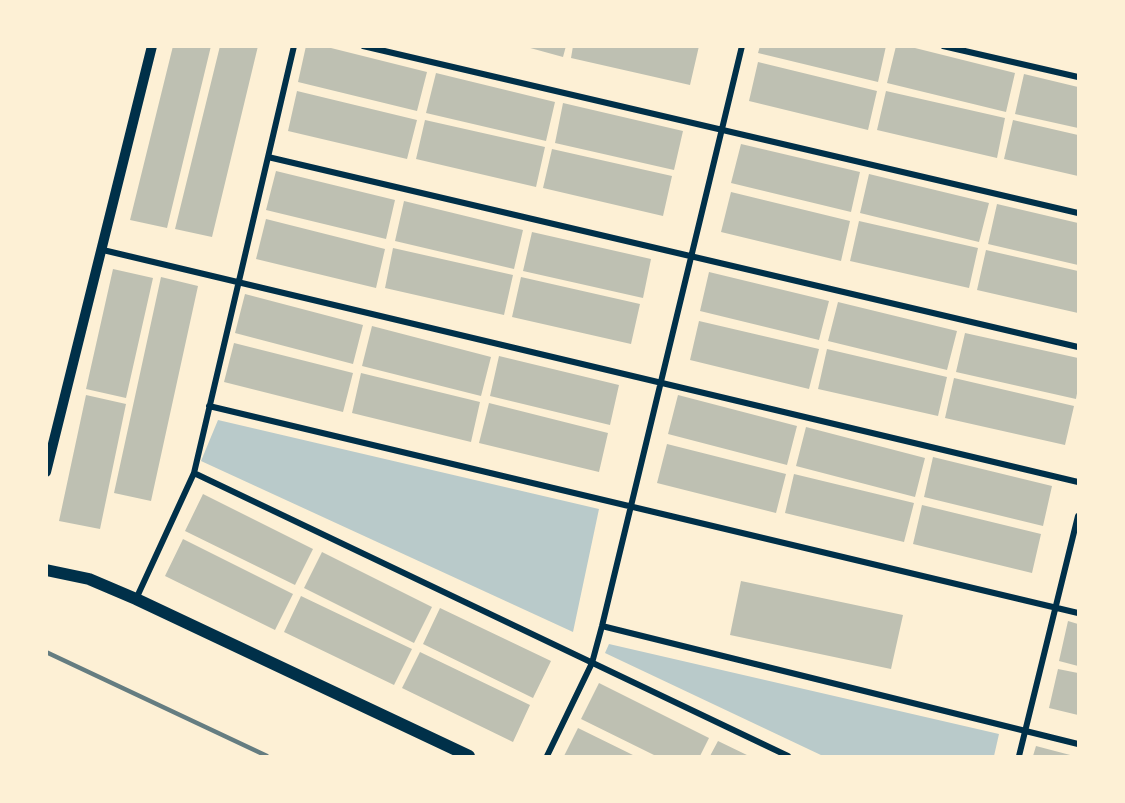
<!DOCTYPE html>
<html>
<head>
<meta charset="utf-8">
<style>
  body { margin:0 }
  #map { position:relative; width:1125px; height:803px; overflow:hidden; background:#fdf0d5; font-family:"Space Grotesk",sans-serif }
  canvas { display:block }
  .frame { position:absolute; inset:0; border:48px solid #fdf0d5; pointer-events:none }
</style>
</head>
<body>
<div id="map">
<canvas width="1125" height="803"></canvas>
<div class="frame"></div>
</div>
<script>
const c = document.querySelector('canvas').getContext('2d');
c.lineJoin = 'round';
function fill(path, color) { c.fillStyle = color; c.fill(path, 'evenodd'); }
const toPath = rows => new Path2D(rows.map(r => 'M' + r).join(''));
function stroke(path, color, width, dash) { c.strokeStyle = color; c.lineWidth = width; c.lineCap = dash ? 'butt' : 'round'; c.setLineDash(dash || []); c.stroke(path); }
const green = toPath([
  [218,420,599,509,573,632,201,461],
  [609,644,999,734,994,756,823,756,605,653]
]);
const building = toPath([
  [173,46,211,46,167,228,130,220],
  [220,46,258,46,212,237,175,229],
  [306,46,323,46,427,72,417,111,298,82],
  [523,46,566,46,563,57],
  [573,46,699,46,690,85,571,58],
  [760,46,886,46,878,82,758,53],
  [896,46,907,46,1015,73,1006,112,887,83],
  [758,62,877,91,868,130,749,101],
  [436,73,555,102,546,141,426,113],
  [1024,74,1078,87,1078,128,1015,114],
  [297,91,417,120,407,159,288,131],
  [886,91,1005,118,997,158,877,130],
  [563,103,683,131,674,170,555,143],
  [425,120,545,147,536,187,416,159],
  [1013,120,1078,135,1078,176,1004,159],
  [741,144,860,172,851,212,731,183],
  [552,149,672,176,663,216,543,188],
  [276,171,395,200,386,239,266,210],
  [869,174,989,203,979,242,860,213],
  [731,192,850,221,841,261,721,232],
  [404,201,523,230,514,269,395,241],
  [997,204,1078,223,1078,265,988,244],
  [266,219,385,249,376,288,256,259],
  [859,221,978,248,969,288,850,261],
  [532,232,651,259,643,298,523,271],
  [393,248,513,275,504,315,385,288],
  [986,250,1078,271,1078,313,977,290],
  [113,269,153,278,126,398,86,389],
  [709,272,829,301,819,340,700,311],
  [161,277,198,286,151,501,114,493],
  [521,277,640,304,631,344,512,317],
  [245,294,363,325,353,364,235,333],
  [838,302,957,331,947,370,828,341],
  [699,321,819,349,809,389,690,360],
  [372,326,491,357,481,396,362,366],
  [965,333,1078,358,1078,388,1076,399,956,372],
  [234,343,353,373,343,412,224,382],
  [827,349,947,377,938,416,818,389],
  [499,356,619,385,610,425,490,396],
  [361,373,480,402,471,442,352,413],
  [954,378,1074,406,1065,445,945,418],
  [86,395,126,404,100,529,59,521],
  [678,395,797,426,787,465,668,434],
  [489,403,608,433,599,472,479,443],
  [806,427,925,458,915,497,796,466],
  [667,444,786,474,776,513,657,483],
  [933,457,1052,486,1043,526,924,497],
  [794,474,914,503,904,542,785,513],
  [203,494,313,549,295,585,185,531],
  [922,505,1041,534,1032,573,913,544],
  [183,539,293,594,275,630,165,576],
  [322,552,432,607,414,643,304,588],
  [741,581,903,615,891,669,730,635],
  [301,596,412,649,394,685,284,632],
  [440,608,551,661,533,698,423,644],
  [1068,621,1078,624,1078,666,1059,661],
  [420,652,530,705,513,742,402,688],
  [1058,669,1078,673,1078,715,1049,708],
  [599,683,709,738,700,756,656,756,581,719],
  [578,728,635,756,564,756],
  [718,741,749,756,710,756],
  [1036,746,1074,756,1033,756]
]);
const minor = toPath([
  [363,46,1078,213],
  [943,46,1078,77],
  [268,157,1078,347],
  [103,250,1078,482],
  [209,406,1078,613],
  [194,473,788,756],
  [136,599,194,473,294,46],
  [602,626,1078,744],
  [547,756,592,663,602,626,742,46],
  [1019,756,1078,516]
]);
const tertiary = toPath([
  [46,472,152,46]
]);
const secondary = toPath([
  [46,570,89,579,136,599,469,756]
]);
const rail = toPath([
  [46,652,267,756]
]);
fill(green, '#b9caca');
fill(building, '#bec0b2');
stroke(minor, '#003049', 6);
stroke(tertiary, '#003049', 10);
stroke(secondary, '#003049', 12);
stroke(rail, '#657d81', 4.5);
</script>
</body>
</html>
